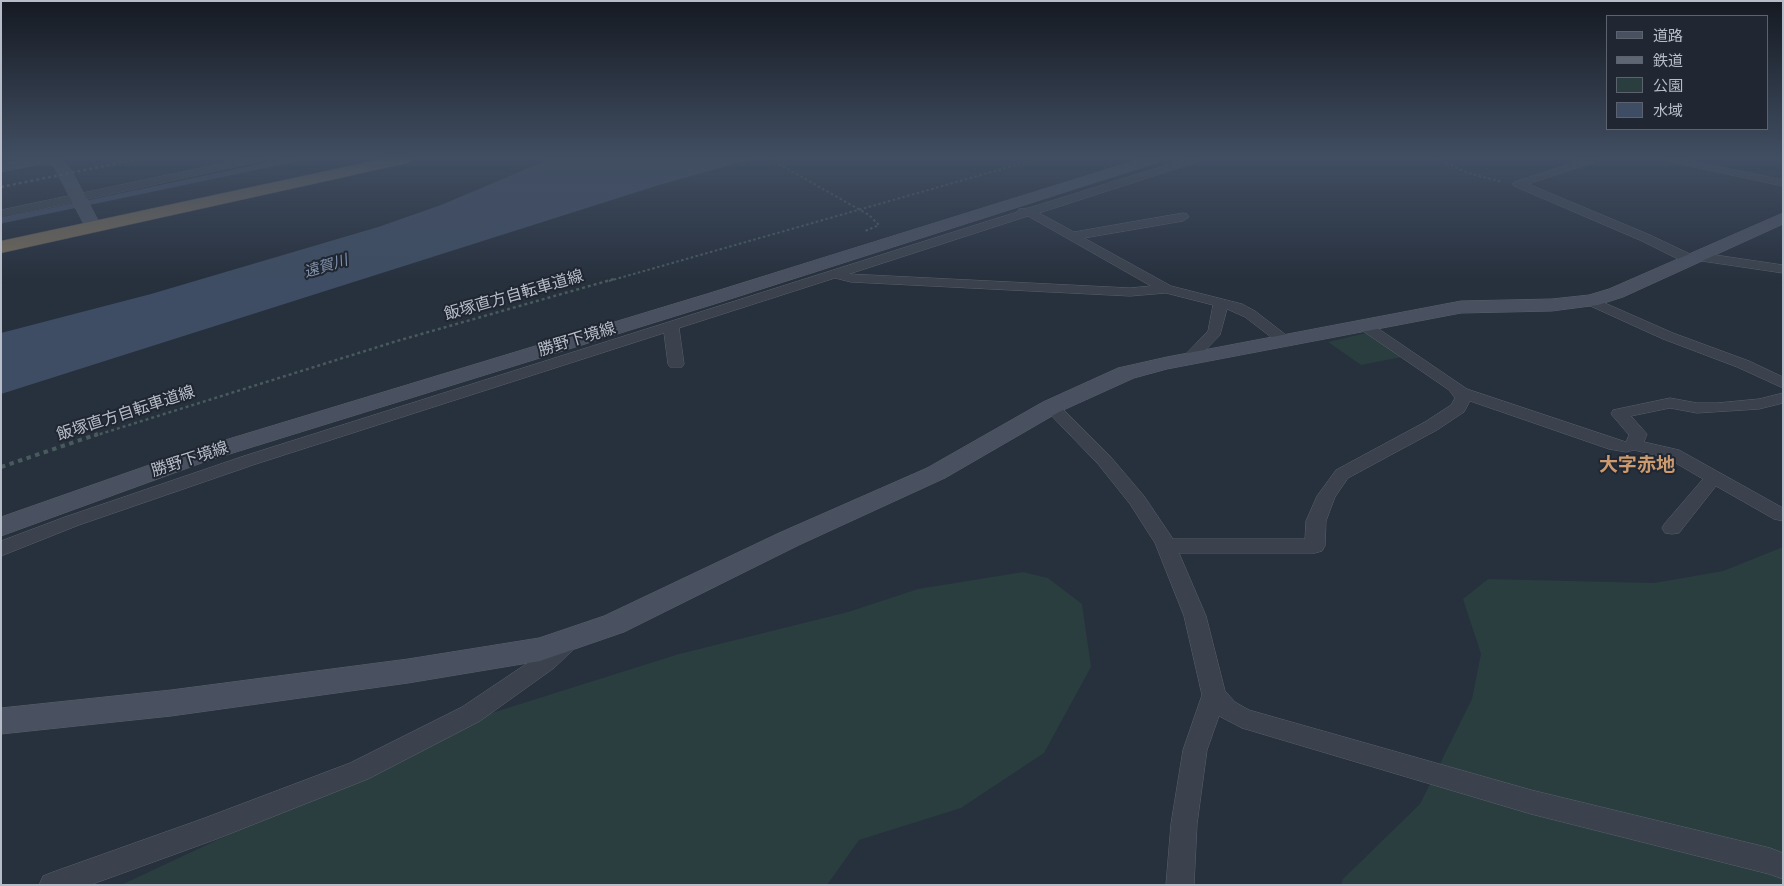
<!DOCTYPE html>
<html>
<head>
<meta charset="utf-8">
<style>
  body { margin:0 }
  #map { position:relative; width:1784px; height:886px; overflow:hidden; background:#27303d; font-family:"DM Sans","Noto Sans JP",sans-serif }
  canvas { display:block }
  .frame { position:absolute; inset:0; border:2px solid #b7bdc8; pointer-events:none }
  .legend { position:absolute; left:1606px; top:15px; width:162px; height:115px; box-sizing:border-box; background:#202732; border:1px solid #5c636e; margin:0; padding:6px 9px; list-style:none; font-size:15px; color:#b7bdc8 }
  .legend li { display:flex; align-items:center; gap:10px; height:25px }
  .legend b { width:25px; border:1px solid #5c636e }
</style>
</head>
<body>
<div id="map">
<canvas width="1784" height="886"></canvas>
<div class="frame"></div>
<ul class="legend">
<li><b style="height:6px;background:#495160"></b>道路</li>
<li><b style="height:6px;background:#5e6674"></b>鉄道</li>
<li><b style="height:14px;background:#2a3d3f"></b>公園</li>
<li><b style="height:14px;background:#3f4d64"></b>水域</li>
</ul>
</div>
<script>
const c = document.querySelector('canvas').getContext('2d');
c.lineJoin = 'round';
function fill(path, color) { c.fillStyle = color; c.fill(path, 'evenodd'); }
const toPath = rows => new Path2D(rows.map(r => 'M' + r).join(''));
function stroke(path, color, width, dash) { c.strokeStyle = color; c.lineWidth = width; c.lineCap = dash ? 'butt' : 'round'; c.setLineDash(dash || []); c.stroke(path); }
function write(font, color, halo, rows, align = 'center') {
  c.font = font + ' "DM Sans","Noto Sans JP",sans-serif'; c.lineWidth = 4; c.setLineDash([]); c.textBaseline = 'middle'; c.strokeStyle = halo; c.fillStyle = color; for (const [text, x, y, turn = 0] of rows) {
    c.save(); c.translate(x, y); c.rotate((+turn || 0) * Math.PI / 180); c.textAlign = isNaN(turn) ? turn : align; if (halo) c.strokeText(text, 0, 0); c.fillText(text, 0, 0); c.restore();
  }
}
const green = toPath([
  [1366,333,1402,357,1361,365,1328,342],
  [1783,547,1783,885,1341,885,1343,879,1420,804,1472,699,1481,654,1463,599,1488,579,1654,583,1723,571],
  [1023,572,1048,578,1082,604,1091,667,1044,753,961,808,859,840,827,885,121,885,482,716,679,654,848,612,918,589]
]);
const water = toPath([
  [550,159,752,159,659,185,1,394,1,333,151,294,378,227,441,205]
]);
const stream = toPath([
  [1,221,296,159]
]);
const pathFar2 = toPath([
  [770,159,869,215,879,225,865,231],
  [1437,159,1468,173,1502,182],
  [609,281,1037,159]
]);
const pathFar1 = toPath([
  [94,436,397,341,614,279]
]);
const path = toPath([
  [1,467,98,434]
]);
const street = toPath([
  [244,159,262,159,257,162,1,218,1,210,244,159],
  [1186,159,1201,159,1200,161,1039,213,1074,232,1183,213,1187,214,1189,217,1183,221,1084,238,1171,286,1242,304,1255,311,1290,338,1293,341,1290,344,1280,344,1245,317,1227,309,1220,335,1194,362,1189,364,1184,362,1181,359,1208,331,1213,305,1166,293,1130,296,851,282,835,278,679,328,684,364,682,367,670,367,668,364,664,333,256,464,79,525,1,556,1,541,65,517,244,456,1017,212,1019,209,1029,208,1186,159],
  [1028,216,1151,286,1130,288,849,274,1028,216],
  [1585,159,1596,160,1595,162,1528,184,1650,235,1690,254,1695,252,1783,265,1783,273,1695,260,1689,263,1684,262,1642,241,1514,186,1512,184,1514,182,1585,159],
  [1665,159,1683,159,1783,180,1783,186,1670,162,1665,159],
  [1591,297,1673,333,1749,361,1783,377,1783,388,1737,367,1663,339,1586,304,1584,301,1591,297],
  [1365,322,1370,323,1467,389,1626,442,1629,435,1611,414,1613,410,1670,398,1697,403,1717,403,1759,399,1783,393,1783,403,1759,409,1697,413,1670,408,1631,416,1647,434,1644,442,1679,450,1783,508,1783,521,1774,519,1716,486,1679,533,1672,534,1665,533,1662,528,1665,523,1703,479,1667,458,1634,450,1626,452,1609,449,1470,401,1464,412,1437,430,1348,478,1335,497,1326,521,1325,546,1322,551,1315,553,1179,553,1206,616,1225,691,1235,702,1249,710,1531,790,1770,848,1783,853,1783,879,1769,874,1531,814,1242,728,1219,716,1207,750,1197,824,1194,885,1166,885,1171,824,1183,750,1202,695,1184,616,1155,543,1130,504,1098,464,1043,407,1045,403,1057,403,1110,456,1144,496,1173,539,1305,539,1306,521,1317,496,1336,470,1425,422,1451,405,1455,398,1449,390,1360,329,1358,326,1360,323,1365,322],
  [567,634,575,636,578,642,575,648,554,668,480,721,368,779,214,840,90,885,39,885,43,876,53,872,202,819,350,763,462,707,538,656,559,636,567,634]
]);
const secondary = toPath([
  [26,159,63,159,73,173,101,226,99,230,87,230,53,165,40,164,1,172,1,164,26,159],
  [1140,159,1161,159,1159,162,724,301,207,461,1,536,1,517,189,451,710,293,1140,159],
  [1783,213,1783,224,1623,297,1598,305,1552,311,1461,313,1167,369,1134,378,1059,412,945,478,799,545,624,632,540,661,408,683,171,716,1,734,1,708,171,690,408,659,539,638,604,616,779,533,927,468,1043,402,1118,368,1167,357,1461,301,1552,299,1589,295,1609,289,1783,213]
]);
const highway = toPath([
  [382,159,411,159,409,163,403,164,1,253,1,241,382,159]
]);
const rail = toPath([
  [1,187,139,159]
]);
const farWaternames = [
  ["遠賀川",326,267,-17]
];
const streetNames = [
  ["飯塚直方自転車道線",514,296,-16],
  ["勝野下境線",577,340,-17],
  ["飯塚直方自転車道線",126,414,-18],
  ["勝野下境線",190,460,-18]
];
const quarterNames = [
  ["大字赤地",1637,466]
];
fill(green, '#2a3d3f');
fill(water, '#3f4d64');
stroke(stream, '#3f4d64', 5);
stroke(street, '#59606b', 1);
stroke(secondary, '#59606b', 1);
stroke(highway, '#464d58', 1);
stroke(pathFar2, '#495a5d', 2, [2.5, 2.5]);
stroke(pathFar1, '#495a5d', 2.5, [3, 3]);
stroke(path, '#495a5d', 4, [4.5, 4.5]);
fill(street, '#3b424d');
fill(secondary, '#495160');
fill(highway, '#736959');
stroke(rail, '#5e6674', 2.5, [3, 3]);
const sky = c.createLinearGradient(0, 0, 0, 283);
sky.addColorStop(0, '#151a22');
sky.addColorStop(0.56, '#414e62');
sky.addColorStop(1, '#414e6200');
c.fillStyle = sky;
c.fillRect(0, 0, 1784, 283);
write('italic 15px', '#8293ad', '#202732', farWaternames);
write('16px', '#b7bdc8', '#202732', streetNames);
write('bold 19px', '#cb9a6f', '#202732', quarterNames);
</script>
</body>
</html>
